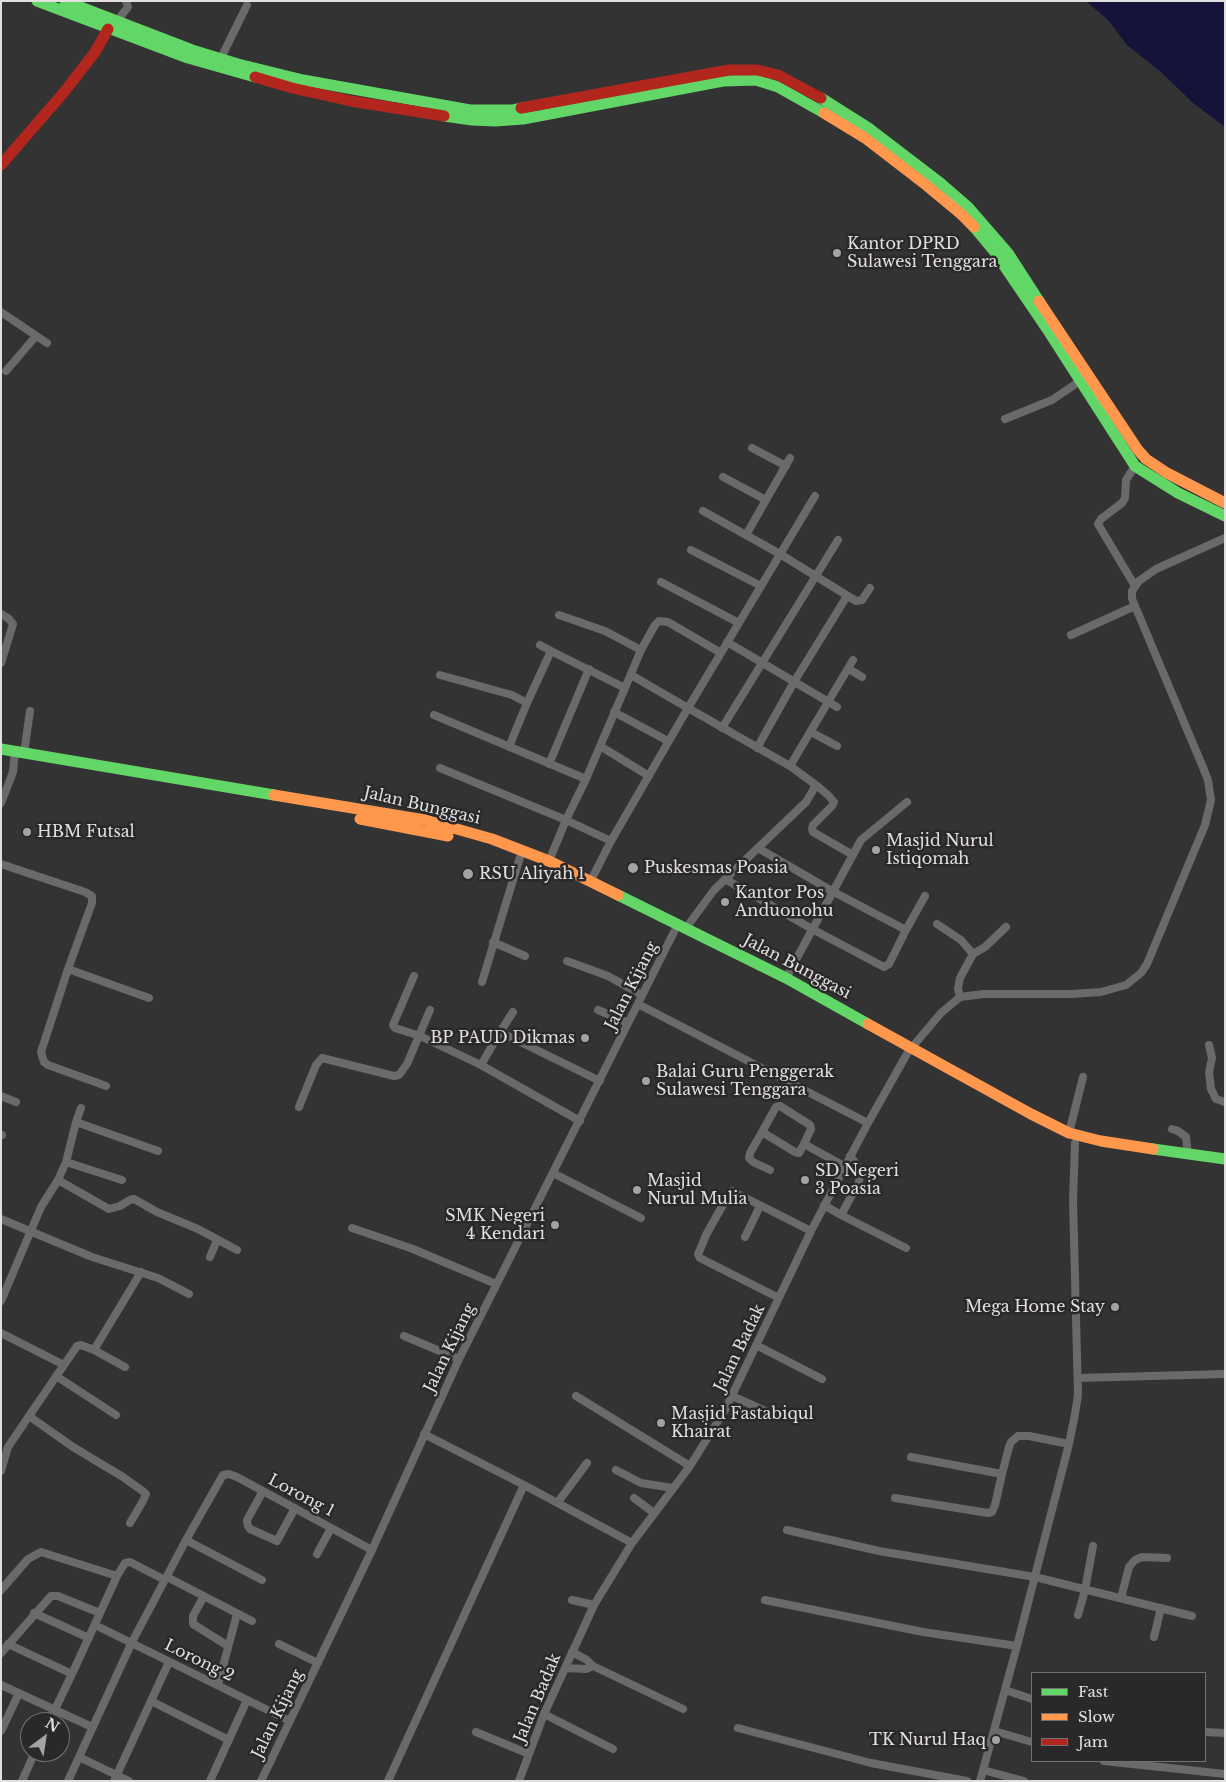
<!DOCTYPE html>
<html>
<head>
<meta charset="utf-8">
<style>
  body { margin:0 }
  #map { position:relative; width:1226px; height:1782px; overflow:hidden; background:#343334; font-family:"Libre Baskerville",serif }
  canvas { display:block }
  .frame { position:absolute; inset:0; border:2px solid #e1dfe0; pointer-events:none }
  .legend { position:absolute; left:1031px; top:1672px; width:175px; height:90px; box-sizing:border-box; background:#2b282a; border:1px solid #747173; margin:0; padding:6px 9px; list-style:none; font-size:15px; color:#e1dfe0 }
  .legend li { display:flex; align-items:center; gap:10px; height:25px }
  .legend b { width:25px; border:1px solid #747173 }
  .north { position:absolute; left:20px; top:1712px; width:50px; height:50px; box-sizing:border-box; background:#2b282a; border:1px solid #747173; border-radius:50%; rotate:31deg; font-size:14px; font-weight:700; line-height:20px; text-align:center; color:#e1dfe0 }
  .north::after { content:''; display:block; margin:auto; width:18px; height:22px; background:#a4a3a4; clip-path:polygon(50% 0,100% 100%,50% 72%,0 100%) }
</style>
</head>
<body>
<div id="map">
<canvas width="1226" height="1782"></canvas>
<div class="frame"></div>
<ul class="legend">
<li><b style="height:6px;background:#63d668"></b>Fast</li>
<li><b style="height:6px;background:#ff974d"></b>Slow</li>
<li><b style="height:6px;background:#b3261e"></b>Jam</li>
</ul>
<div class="north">N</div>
</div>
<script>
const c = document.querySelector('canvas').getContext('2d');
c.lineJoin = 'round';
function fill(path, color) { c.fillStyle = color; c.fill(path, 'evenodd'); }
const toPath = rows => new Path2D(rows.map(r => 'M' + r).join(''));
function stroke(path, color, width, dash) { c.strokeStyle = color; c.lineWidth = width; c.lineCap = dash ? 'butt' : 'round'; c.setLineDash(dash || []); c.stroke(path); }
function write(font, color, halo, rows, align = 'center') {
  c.font = font + ' "Libre Baskerville",serif'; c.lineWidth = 5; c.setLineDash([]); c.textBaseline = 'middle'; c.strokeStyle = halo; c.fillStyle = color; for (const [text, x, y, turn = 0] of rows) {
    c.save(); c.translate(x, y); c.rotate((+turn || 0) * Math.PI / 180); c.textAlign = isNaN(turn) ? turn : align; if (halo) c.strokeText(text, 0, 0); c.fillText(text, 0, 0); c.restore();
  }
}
const water = toPath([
  [1086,1,1225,1,1225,127,1193,103,1162,73,1127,45,1108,20]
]);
const street = toPath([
  [117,21,128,7,126,1],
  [220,60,247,5],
  [1,312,47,343],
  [6,371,36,336],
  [1005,419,1052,400,1080,381],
  [752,448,786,466],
  [723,477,766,500],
  [703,511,780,554,856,601,862,600,870,588],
  [746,535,790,458],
  [691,550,761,586],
  [661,582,739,623],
  [1135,586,1098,524,1101,519,1122,503,1125,498,1126,480,1135,466],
  [1,614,9,619,13,624,1,663],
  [559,615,605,631,641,650],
  [1071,635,1135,606],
  [727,642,837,707],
  [540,645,551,651],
  [849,669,862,677],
  [440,675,512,695,527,703,509,747],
  [631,675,688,708,815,496],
  [625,688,641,650,655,625,659,621,668,622,721,653],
  [527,703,551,651,625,688,586,779],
  [614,712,668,741],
  [434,715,586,779,566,820,549,861],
  [722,728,838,540],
  [811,732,837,746],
  [600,746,649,776],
  [757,748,794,682,847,596],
  [24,753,30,711],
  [549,764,589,669],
  [790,766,853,660],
  [440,768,566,820,611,841],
  [816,785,828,795,834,802,832,806,813,825,812,829,813,832,853,855],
  [1,803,13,772,15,751],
  [1,864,85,892,92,896,92,903,68,969,41,1052,44,1062,48,1065,106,1086],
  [725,879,812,929,884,967,889,964,906,930,832,891,758,848],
  [590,882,611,841,688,708,790,766,816,785,806,802,714,890,686,928],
  [937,924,961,940,973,954],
  [906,930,925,896],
  [493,942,525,956],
  [567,961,608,976,642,995],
  [68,969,149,998],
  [414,976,393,1025,395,1028,420,1036,481,1065,580,1121],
  [786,978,861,840,907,802],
  [482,982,520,857],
  [960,997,958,989,960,978,973,954,985,947,1006,927],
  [638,1004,868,1123],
  [598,1010,628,1023],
  [513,1012,500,1032,600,1081],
  [1209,1045,1212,1058,1209,1072,1211,1089,1216,1099,1225,1102],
  [481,1065,500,1032],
  [1,1096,16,1102],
  [299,1107,316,1065,322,1058,394,1076,399,1075,407,1064,430,1010],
  [76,1122,158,1151],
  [1172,1129,1178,1131,1186,1137,1188,1154],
  [762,1132,776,1107,780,1106,810,1125,811,1129,804,1144],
  [1069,1133,1083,1077],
  [1,1135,2,1135],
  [850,1156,857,1165,860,1175,859,1182,841,1215,906,1248],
  [66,1162,122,1180],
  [770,1170,753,1162,749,1158,750,1153,762,1132,795,1152,799,1153,804,1144,844,1166],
  [553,1173,641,1218],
  [58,1180,109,1209,120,1206,130,1200,134,1199,157,1212,198,1229,237,1250],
  [824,1205,841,1215],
  [1,1219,92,1257,158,1278,189,1294],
  [352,1228,413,1249,496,1284],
  [745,1237,760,1206],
  [210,1257,217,1240],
  [779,1298,700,1258,698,1254,700,1250,706,1235,729,1194,732,1191,811,1231],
  [1,1301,41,1207,58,1180,66,1162,76,1122,81,1108],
  [1,1333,64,1365,29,1416,73,1447,123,1477,144,1492,146,1494,143,1501,130,1523],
  [404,1336,459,1359],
  [756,1345,822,1379],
  [94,1350,141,1272],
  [64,1365,77,1346,81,1345,94,1350,125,1367],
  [56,1376,116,1415],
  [1078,1378,1225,1374],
  [576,1396,690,1466],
  [732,1396,770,1413],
  [424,1434,524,1485],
  [911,1457,1002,1474,1009,1447,1011,1442,1018,1436,1029,1436,1069,1444],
  [616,1470,641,1483,673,1488],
  [1,1471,8,1447,29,1416],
  [263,1491,247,1520,248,1526,250,1529,277,1541,295,1508],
  [634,1498,654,1513],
  [895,1498,988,1513,992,1512,995,1505,1002,1474],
  [558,1502,587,1463],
  [787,1530,879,1551,1035,1577,1192,1616],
  [186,1540,262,1580],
  [317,1554,331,1528],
  [167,1577,252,1621],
  [1,1590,28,1559,41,1552,117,1576],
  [204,1596,193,1616,193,1624,228,1646],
  [1121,1598,1129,1567,1135,1560,1142,1557,1167,1558],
  [572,1600,594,1605],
  [765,1600,923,1632,1017,1646],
  [34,1613,89,1638],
  [1078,1615,1085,1590,1093,1546],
  [95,1625,290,1721],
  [1154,1637,1161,1608],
  [8,1644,72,1674,49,1722],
  [279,1644,318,1663],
  [572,1652,587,1660,593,1666],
  [1,1653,51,1596,58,1596,100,1613],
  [566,1668,586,1669,593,1666,683,1709],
  [72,1674,117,1576,125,1563,130,1562,165,1580],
  [1,1685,92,1727],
  [218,1685,237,1614],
  [1005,1690,1032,1699],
  [151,1701,229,1740],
  [544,1714,613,1749],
  [738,1728,871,1763,967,1781],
  [1,1731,19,1693],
  [994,1731,1032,1742],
  [476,1732,529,1754],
  [1205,1732,1225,1733],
  [79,1757,129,1781],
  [1104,1761,1225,1774],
  [983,1770,1024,1781],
  [22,1781,35,1752],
  [68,1781,132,1642,186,1540,223,1475,229,1474,237,1477,372,1550],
  [114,1781,169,1662],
  [210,1781,247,1700],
  [261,1781,372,1550,459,1359,674,932],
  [388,1781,524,1485,632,1543],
  [519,1781,544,1714,594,1605,632,1543,690,1466,725,1410,811,1231,868,1123,908,1052,941,1013,960,997,984,994,1071,994,1101,992,1126,985,1141,973,1147,964,1205,825,1211,800,1208,780,1202,765,1135,606,1132,599,1132,591,1139,581,1156,569,1225,538],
  [980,1781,1017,1646,1069,1444,1075,1414,1078,1395,1073,1200,1075,1143]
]);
const fast = toPath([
  [37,1,188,58,255,77],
  [65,1,192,50,238,64,303,80,470,110,512,110,521,108],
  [821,98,870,129,938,181,969,208,1008,253,1039,301],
  [444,116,472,120,495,121,523,119,723,81,756,80,778,87,824,113],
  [974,227,994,251,1049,332,1135,466,1178,493,1225,516],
  [1,749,274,795],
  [618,895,786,978,868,1024],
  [1153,1149,1225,1159]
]);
const slow = toPath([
  [824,113,865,138,926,185,961,214,974,227],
  [1039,301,1138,450,1146,459,1167,473,1225,503],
  [274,795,425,820,492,839,549,861,618,895],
  [360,819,448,836],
  [868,1024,1031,1114,1069,1133,1101,1141,1153,1149]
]);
const jam = toPath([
  [255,77,292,88,351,101,444,116],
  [521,108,729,70,757,70,778,75,821,98],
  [1,165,65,91,95,52,108,29]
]);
const markers = [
  [837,253,5,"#a4a3a4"],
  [27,832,5,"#a4a3a4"],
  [876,850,5,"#a4a3a4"],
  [633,868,6,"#a4a3a4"],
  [468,874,6,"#a4a3a4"],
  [725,902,5,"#a4a3a4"],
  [585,1038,5,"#a4a3a4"],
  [646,1081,5,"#a4a3a4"],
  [805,1180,5,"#a4a3a4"],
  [637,1190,5,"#a4a3a4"],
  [555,1225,5,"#a4a3a4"],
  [1115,1307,5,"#a4a3a4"],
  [661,1423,5,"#a4a3a4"],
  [996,1740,5,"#a4a3a4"]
];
const poiNames = [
  ["Kantor DPRD",847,244],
  ["Sulawesi Tenggara",847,262],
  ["HBM Futsal",37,832],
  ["Masjid Nurul",886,841],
  ["Istiqomah",886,859],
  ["Puskesmas Poasia",644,868],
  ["RSU Aliyah 1",479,874],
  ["Kantor Pos",735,893],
  ["Anduonohu",735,911],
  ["BP PAUD Dikmas",575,1038,"right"],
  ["Balai Guru Penggerak",656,1072],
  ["Sulawesi Tenggara",656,1090],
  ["SD Negeri",815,1171],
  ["3 Poasia",815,1189],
  ["Masjid",647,1181],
  ["Nurul Mulia",647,1199],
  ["SMK Negeri",545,1216,"right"],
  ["4 Kendari",545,1234,"right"],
  ["Mega Home Stay",1105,1307,"right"],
  ["Masjid Fastabiqul",671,1414],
  ["Khairat",671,1432],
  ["TK Nurul Haq",986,1740,"right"]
];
const streetNames = [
  ["Jalan Bunggasi",422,806,13],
  ["Jalan Bunggasi",797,967,28],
  ["Jalan Kijang",632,986,-63],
  ["Jalan Kijang",450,1348,-64],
  ["Jalan Badak",740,1348,-64],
  ["Lorong 1",301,1496,28],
  ["Lorong 2",199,1661,26],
  ["Jalan Badak",538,1698,-67],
  ["Jalan Kijang",278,1714,-64]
];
fill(water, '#151339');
stroke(street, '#6b6a6b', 8);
stroke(fast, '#63d668', 11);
stroke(slow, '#ff974d', 11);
stroke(jam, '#b3261e', 11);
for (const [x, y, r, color] of markers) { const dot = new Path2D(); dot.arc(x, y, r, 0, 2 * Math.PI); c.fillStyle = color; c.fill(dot); stroke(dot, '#2b282a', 2); }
write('16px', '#e1dfe0', '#2b282a', poiNames, 'left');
write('16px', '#e1dfe0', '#2b282a', streetNames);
</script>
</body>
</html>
